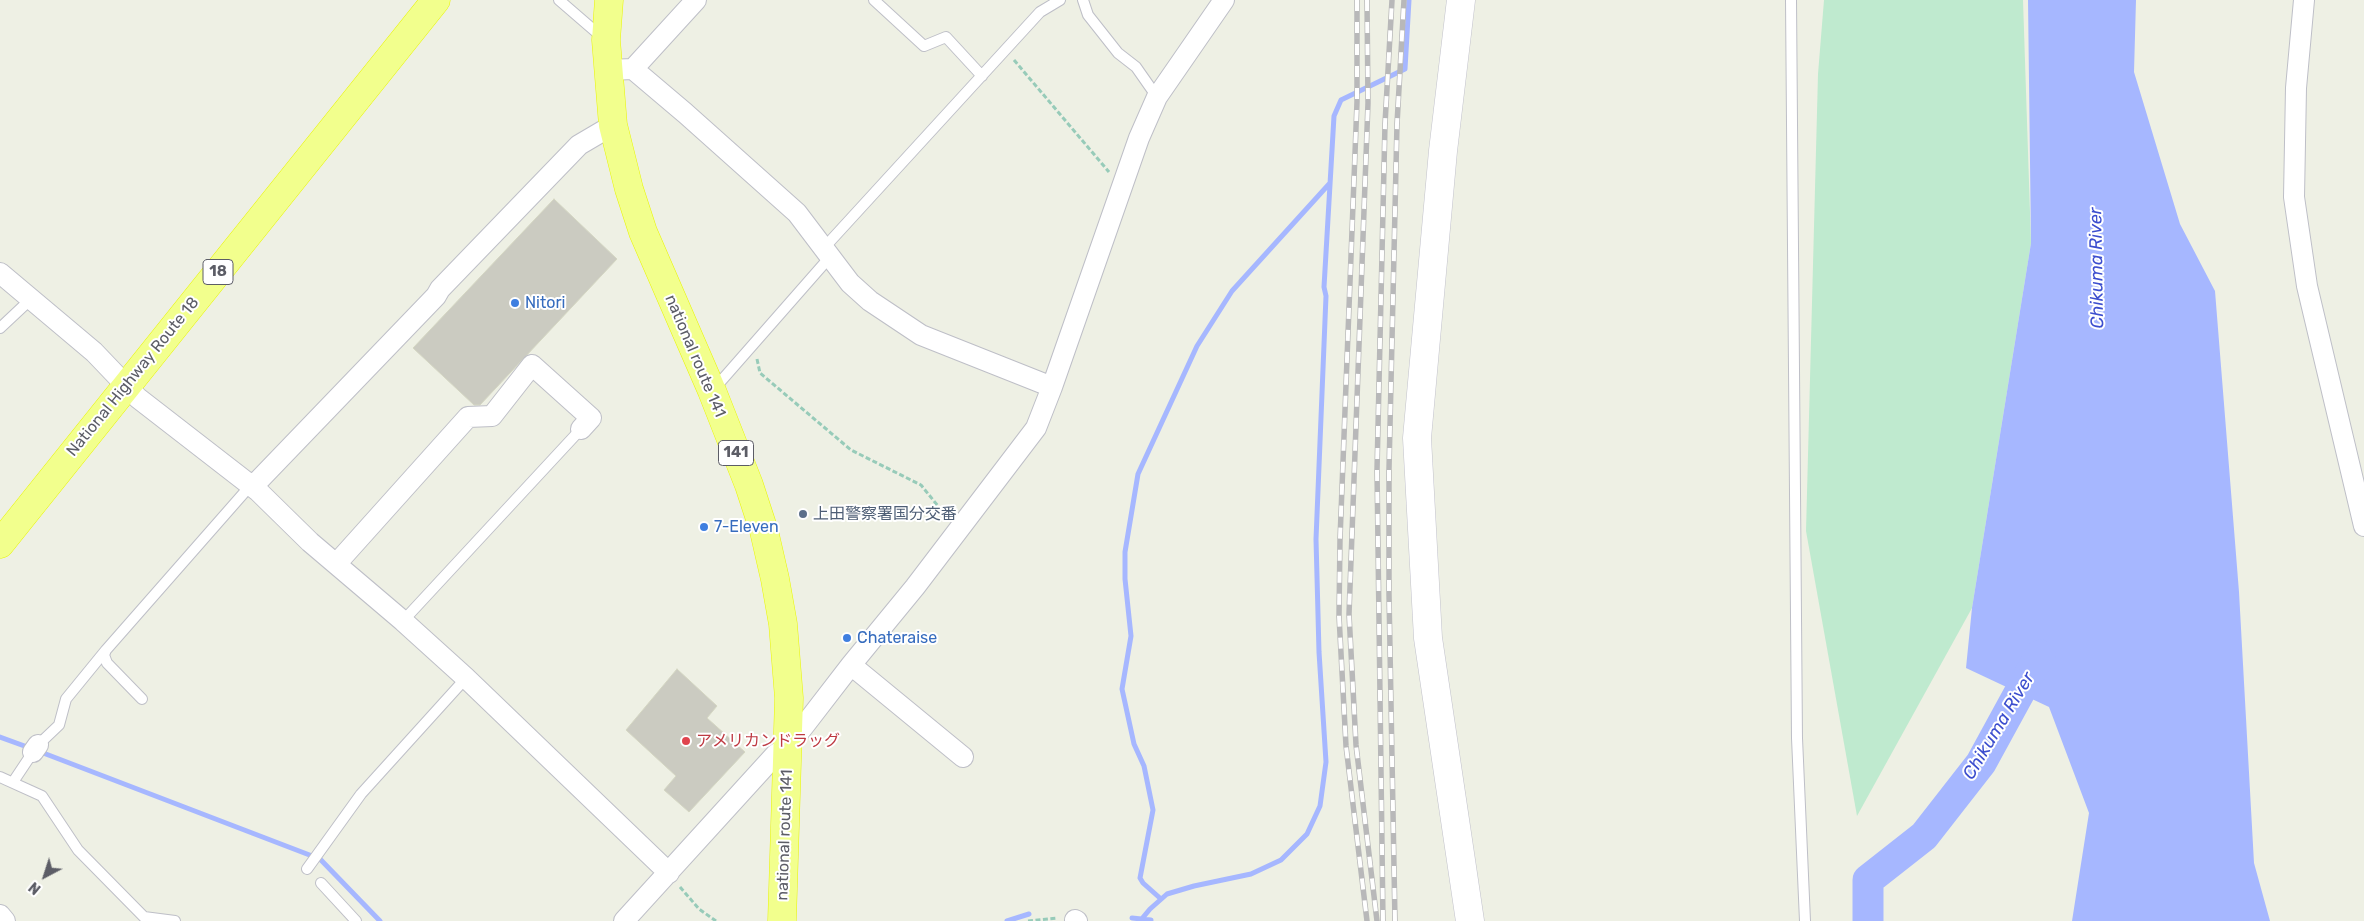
<!DOCTYPE html>
<html>
<head>
<meta charset="utf-8">
<style>
  body { margin:0 }
  #map { position:relative; width:2364px; height:921px; overflow:hidden; background:#eef0e4; font-family:Rubik,sans-serif }
  canvas { display:block }
  .north { position:absolute; left:20px; top:851px; width:50px; height:50px; -webkit-text-stroke:4px #fff; paint-order:stroke; rotate:220deg; font-size:14px; font-weight:700; line-height:20px; text-align:center; color:#5c5d66 }
  .north::after { content:''; display:block; margin:auto; width:18px; height:22px; background:#5c5d66; clip-path:polygon(50% 0,100% 100%,50% 72%,0 100%) }
</style>
</head>
<body>
<div id="map">
<canvas width="2364" height="921"></canvas>
<div class="north">N</div>
</div>
<script>
const c = document.querySelector('canvas').getContext('2d');
c.lineJoin = 'round';
function fill(path, color) { c.fillStyle = color; c.fill(path, 'evenodd'); }
const toPath = rows => new Path2D(rows.map(r => 'M' + r).join(''));
function stroke(path, color, width, dash) { c.strokeStyle = color; c.lineWidth = width; c.lineCap = dash ? 'butt' : 'round'; c.setLineDash(dash || []); c.stroke(path); }
function write(font, color, halo, rows, align = 'center') {
  c.font = font + ' Rubik,"Noto Sans JP",sans-serif'; c.lineWidth = 4; c.setLineDash([]); c.textBaseline = 'middle'; c.strokeStyle = halo; c.fillStyle = color; for (const [text, x, y, turn = 0] of rows) {
    c.save(); c.translate(x, y); c.rotate((+turn || 0) * Math.PI / 180); c.textAlign = isNaN(turn) ? turn : align; if (halo) c.strokeText(text, 0, 0); c.fillText(text, 0, 0); c.restore();
  }
}
const green = toPath([
  [1824,0,2023,0,2031,243,1972,608,1857,816,1806,531,1818,74]
]);
const water = toPath([
  [2028,0,2136,0,2134,72,2180,224,2215,291,2239,592,2254,863,2270,921,2072,921,2089,813,2049,707,1966,668,1972,608,2031,243]
]);
const stream = toPath([
  [0,737,30,748],
  [38,751,320,859,380,921],
  [1161,899,1143,883,1140,878,1153,810,1144,766,1134,744,1122,689,1131,636,1125,579,1125,552,1138,474,1197,346,1232,291,1330,183],
  [1132,918,1151,920],
  [1007,921,1029,914],
  [1140,921,1150,909,1167,894,1194,886,1251,874,1281,860,1307,834,1320,806,1326,762,1319,652,1316,539,1326,296,1324,287,1334,116,1341,100,1405,69,1409,0]
]);
const river = toPath([
  [1868,921,1868,880,1924,836,1981,763,2040,655]
]);
const building = toPath([
  [554,199,617,259,480,405,474,405,413,348,554,199],
  [677,669,717,706,707,718,745,752,689,812,664,790,676,776,626,730,677,669]
]);
const path = toPath([
  [1014,60,1109,172],
  [757,359,760,373,851,450,921,485,946,516],
  [680,887,699,909,716,921],
  [1028,921,1057,918]
]);
const lane = toPath([
  [559,0,603,38],
  [874,0,924,46,946,37,982,76],
  [1083,0,1088,15,1118,53,1136,67,1157,97],
  [1791,0,1797,738,1805,921],
  [823,249,1040,12,1060,0],
  [0,328,32,298],
  [714,389,829,258],
  [403,621,581,429],
  [142,699,107,663,104,655,106,650,250,486],
  [38,745,59,725,66,699,106,650],
  [0,777,42,796,78,850,144,917,175,921],
  [13,782,33,752],
  [307,869,361,794,466,678],
  [321,883,356,921]
]);
const street = toPath([
  [2304,0,2296,88,2294,197,2307,286,2364,526],
  [633,69,696,0],
  [608,70,633,69,685,113,797,213,850,283,870,301,921,335,1052,387],
  [0,273,94,352,138,398,258,491,310,542,403,621,466,678,669,873],
  [250,486,259,480,436,296,440,289,579,145,613,125],
  [337,563,468,417,492,416,532,365,591,418,581,429],
  [851,665,963,757],
  [33,752,38,745],
  [0,915,5,921],
  [1075,920,1077,921],
  [624,921,776,754,788,746,804,726,851,665,915,587,1036,428,1052,387,1139,138,1157,97,1224,0]
]);
const secondary = toPath([
  [1461,0,1443,151,1417,438,1428,638,1470,921]
]);
const highway = toPath([
  [609,0,606,40,613,125,629,189,643,232,712,391,749,485,764,531,775,579,783,624,789,698,782,921],
  [0,544,436,0]
]);
const rail = toPath([
  [1357,0,1357,102,1340,539,1339,616,1346,746,1367,921],
  [1367,0,1368,103,1349,614,1356,745,1377,921],
  [1383,921,1377,470,1385,124,1392,0],
  [1395,921,1389,594,1389,469,1397,124,1404,0]
]);
const markers = [
  [515,303,5,"#3f7fe0"],
  [803,514,5,"#5c6f8a"],
  [704,527,5,"#3f7fe0"],
  [847,638,5,"#3f7fe0"],
  [686,741,5,"#e0444e"]
];
const shields = [
  [218,272,30],
  [736,453,35]
];
const shieldNames = [
  ["18",218,272],
  ["141",736,453]
];
const shopNames = [
  ["Nitori",525,303],
  ["7-Eleven",714,527],
  ["Chateraise",857,638]
];
const streetNames = [
  ["national route 141",695,356,67],
  ["National Highway Route 18",133,377,-51],
  ["national route 141",785,835,-88]
];
const serviceNames = [
  ["上田警察署国分交番",813,514]
];
const healthNames = [
  ["アメリカンドラッグ",696,741]
];
const waterNames = [
  ["Chikuma River",2097,268,-91],
  ["Chikuma River",1999,726,-59]
];
fill(green, '#bfeacf');
fill(water, '#a6b7ff');
stroke(stream, '#a6b7ff', 5);
stroke(river, '#a6b7ff', 31);
fill(building, '#cbcbc1');
stroke(building, '#d4d6c2', 1);
stroke(lane, '#bebfc7', 12);
stroke(street, '#bebfc7', 22);
stroke(secondary, '#c1c1cb', 29);
stroke(highway, '#e8f500', 29);
stroke(path, '#97cbb9', 3, [5, 2.5]);
stroke(lane, '#fff', 10);
stroke(street, '#fff', 20);
stroke(secondary, '#fff', 28);
stroke(highway, '#f2ff8d', 28);
stroke(rail, '#b8b8b9', 5.5);
stroke(rail, '#fff', 4, [11]);
for (const [x, y, r, color] of markers) { const dot = new Path2D(); dot.arc(x, y, r, 0, 2 * Math.PI); c.fillStyle = color; c.fill(dot); stroke(dot, '#fff', 2); }
for (const [x, y, w] of shields) { const box = new Path2D(); box.roundRect(x - w / 2, y - 12.5, w, 25, 4); c.fillStyle = '#fff'; c.fill(box); stroke(box, '#5c5d66', 1); }
write('bold 15px', '#5c5d66', null, shieldNames);
write('16px', '#366cbe', '#fff', shopNames, 'left');
write('16px', '#5c5d66', '#fff', streetNames);
write('16px', '#4e5e75', '#fff', serviceNames, 'left');
write('16px', '#be3a42', '#fff', healthNames, 'left');
write('italic 18px', '#3c4ece', '#fff', waterNames);
</script>
</body>
</html>
